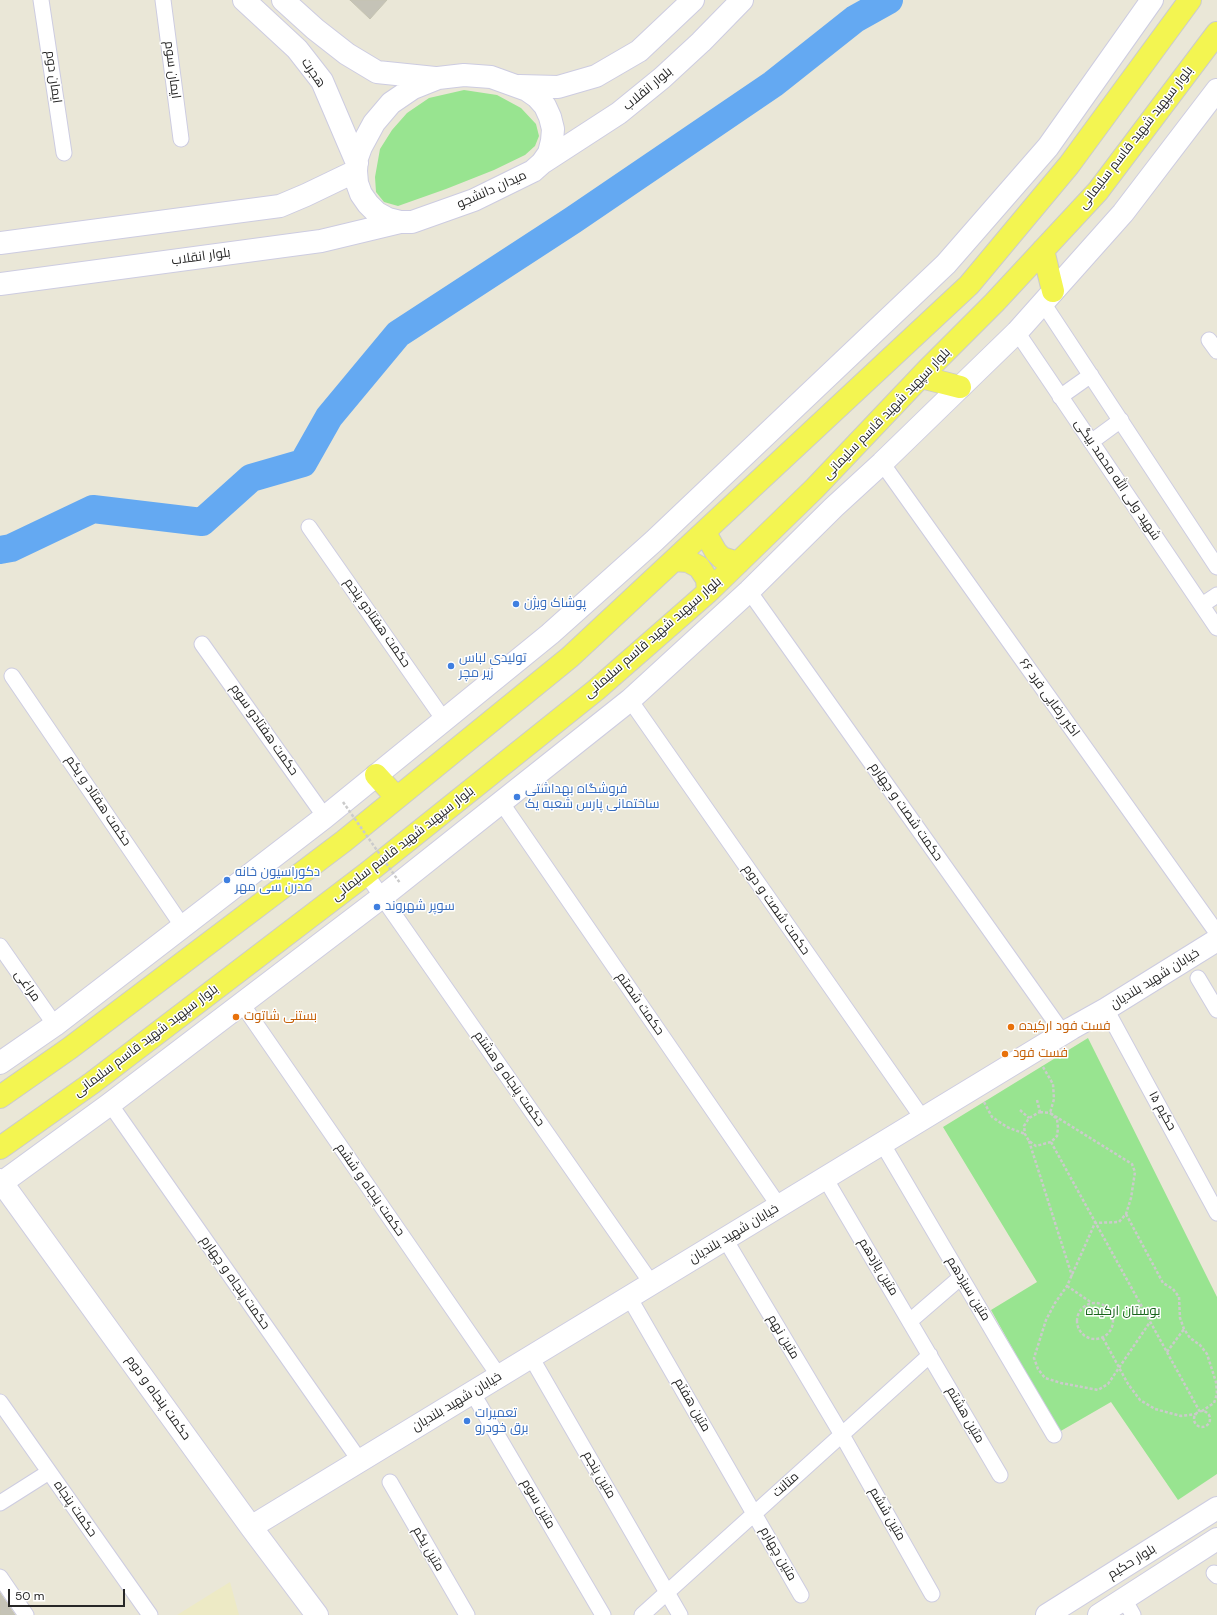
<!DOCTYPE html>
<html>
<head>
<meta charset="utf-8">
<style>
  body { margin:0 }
  #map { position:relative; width:1217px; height:1615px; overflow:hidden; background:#eae7d7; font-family:"DM Sans",sans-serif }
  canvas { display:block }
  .scale { position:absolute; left:8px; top:1589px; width:117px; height:18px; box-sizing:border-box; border:2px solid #272727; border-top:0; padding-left:5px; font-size:12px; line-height:14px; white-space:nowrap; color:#272727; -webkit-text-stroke:3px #fff; paint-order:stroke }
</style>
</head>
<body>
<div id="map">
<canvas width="1217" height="1615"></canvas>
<div class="scale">50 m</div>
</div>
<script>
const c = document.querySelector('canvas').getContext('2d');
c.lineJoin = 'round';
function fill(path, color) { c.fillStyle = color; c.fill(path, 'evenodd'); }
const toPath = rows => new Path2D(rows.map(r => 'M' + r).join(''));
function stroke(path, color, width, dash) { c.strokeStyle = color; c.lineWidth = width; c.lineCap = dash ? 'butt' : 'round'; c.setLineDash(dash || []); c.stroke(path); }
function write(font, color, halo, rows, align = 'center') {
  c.font = font + ' "DM Sans",Cairo,sans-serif'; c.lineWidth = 3; c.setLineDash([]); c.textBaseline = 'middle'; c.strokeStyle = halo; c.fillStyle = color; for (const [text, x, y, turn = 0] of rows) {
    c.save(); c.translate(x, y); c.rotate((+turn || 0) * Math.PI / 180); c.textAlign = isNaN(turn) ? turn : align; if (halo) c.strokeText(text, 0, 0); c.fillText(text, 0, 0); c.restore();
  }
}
const education = toPath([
  [230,1582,239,1615,177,1615]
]);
const green = toPath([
  [464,90,497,95,521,108,536,124,539,136,535,146,525,155,494,170,446,189,398,206,384,202,376,192,375,177,380,149,392,130,407,113,429,98],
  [1088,1038,1217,1297,1217,1474,1178,1500,1111,1402,1059,1432,991,1310,1037,1282,943,1127]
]);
const river = toPath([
  [0,550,11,548,93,509,202,522,251,478,303,463,329,417,398,334,573,220,773,84,855,19,889,0]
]);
const building = toPath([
  [350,0,387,0,370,19,350,0],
  [0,1593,15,1615,0,1615,0,1593]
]);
const path = toPath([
  [1043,1067,1053,1084,1054,1099,1050,1113,1132,1164,1135,1172,1131,1198,1126,1214,1119,1222,1095,1223,1067,1286,1055,1303,1046,1320,1034,1358,1038,1369,1045,1378,1061,1383,1098,1390,1108,1384,1150,1322],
  [1037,1100,1040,1112],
  [984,1102,992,1117,1007,1127,1025,1134],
  [1020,1110,1029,1118],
  [1040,1112,1050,1113,1057,1119,1058,1128,1057,1136,1051,1142,1036,1146,1029,1141,1025,1134,1024,1126,1029,1118,1040,1112],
  [1029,1141,1072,1276],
  [1051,1142,1200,1412],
  [1126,1214,1163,1283,1173,1289,1179,1297,1180,1318,1184,1329,1190,1338,1200,1345,1207,1354,1216,1382,1217,1394,1214,1403,1202,1411],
  [1067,1286,1092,1303],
  '1077 1321a18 18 0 1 1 36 0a18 18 0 1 1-36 0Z',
  [1103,1338,1128,1384,1140,1400,1155,1409,1181,1416,1197,1414],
  [1167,1352,1184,1329],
  '1194 1419a8 8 0 1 1 16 0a8 8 0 1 1-16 0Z'
]);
const street = toPath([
  [41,0,64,153],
  [163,0,181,139],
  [1043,303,1217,567],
  [1017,332,1217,628],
  [1209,340,1217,351],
  [1060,397,1091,375],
  [1091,442,1121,420],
  [882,463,1217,933],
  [309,527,444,720],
  [749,591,1063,1033],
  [1202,605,1217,595],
  [202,644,325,817],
  [12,676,183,927],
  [630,700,923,1119],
  [501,802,779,1206],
  [366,874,652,1284],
  [0,946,55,1025],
  [1198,978,1217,1010],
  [242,1004,499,1376],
  [1106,1009,1217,1213],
  [110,1104,360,1461],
  [882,1143,1054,1435],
  [825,1178,1000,1475],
  [725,1239,842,1435,932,1594],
  [629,1297,801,1595],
  [910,1321,961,1277],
  [531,1357,680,1615],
  [472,1392,603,1615],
  [0,1402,150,1615],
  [390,1482,467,1615],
  [0,1503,49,1472],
  [1214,1573,1217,1576],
  [0,1577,26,1615],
  [1124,1599,1133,1615],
  [642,1615,930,1355]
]);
const secondary = toPath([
  [244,0,297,49,322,81,357,163],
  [283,0,315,29,347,54,377,72,435,78],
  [464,75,491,77,527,90,537,97,545,106,550,117,553,129,552,141,549,153,542,163,533,171,474,200,412,222,400,222,388,219,377,213,368,204,361,194,357,183,356,171,357,158,361,147,374,123,391,103,413,88,438,78,464,75],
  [519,86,558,87,596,76,639,51,693,0],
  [542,163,619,113,662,78,701,42,742,0],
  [0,243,280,206,306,195,356,171],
  [0,284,321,241,400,222],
  [0,1063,55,1025,325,817,550,634,654,541,946,264,1048,147,1152,0],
  [0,1180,251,1527,317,1615],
  [0,1184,110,1104,382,897,630,700,749,591,834,507,882,463,1017,332,1123,213,1217,90],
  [251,1527,1072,1028,1106,1009,1217,940],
  [1047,1615,1217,1508],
  [1099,1615,1217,1539]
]);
const primary = toPath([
  [1043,250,1053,291],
  [921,377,960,387],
  [707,530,708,538,716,552,722,558,738,563],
  [674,560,688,561,699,567,707,579,708,592],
  [376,775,397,798],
  [0,1097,70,1048,344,841,570,657,969,285,1069,165,1190,0],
  [0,1148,92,1083,366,874,596,690,708,592,815,488,927,370,994,303,1098,191,1217,33]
]);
const pathBridge = toPath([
  [343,802,400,883]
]);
const markers = [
  [516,604,4,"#3f7fe0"],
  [451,666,4,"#3f7fe0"],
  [517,797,4,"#3f7fe0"],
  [227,880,4,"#3f7fe0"],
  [377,907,4,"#3f7fe0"],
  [236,1017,4,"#e8710a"],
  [1011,1027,4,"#e8710a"],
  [1005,1054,4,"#e8710a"],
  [467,1421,4,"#3f7fe0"]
];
const streetNames = [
  ["ایمان سوم",172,70,83],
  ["هجرت",313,73,56],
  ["ایمان دوم",53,77,82],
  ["بلوار انقلاب",648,89,-40],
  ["بلوار سپهبد شهید قاسم سلیمانی",1136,138,-52],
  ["میدان دانشجو",492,190,-24],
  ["بلوار انقلاب",201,257,-8],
  ["بلوار سپهبد شهید قاسم سلیمانی",887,414,-46],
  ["شهید ولی الله محمد بیگی",1117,480,56],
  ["حکمت هفتادو پنجم",377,623,55],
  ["بلوار سپهبد شهید قاسم سلیمانی",653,638,-41],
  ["۶۶ اکبر رضایی فرد",1049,698,54],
  ["حکمت هفتادو سوم",264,730,55],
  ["حکمت هفتاد و یکم",98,801,56],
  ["حکمت شصت و چهارم",906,812,55],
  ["بلوار سپهبد شهید قاسم سلیمانی",403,844,-38],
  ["حکمت شصت و دوم",776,910,55],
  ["خیابان شهید بلندیان",1155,979,-32],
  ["مراغی",27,986,55],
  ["حکمت شصتم",640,1004,55],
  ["بلوار سپهبد شهید قاسم سلیمانی",146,1041,-37],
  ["حکمت پنجاه و هشتم",509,1079,55],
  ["حکیم ۱۵",1162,1111,61],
  ["حکمت پنجاه و ششم",370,1190,55],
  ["خیابان شهید بلندیان",734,1234,-31],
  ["متین یازدهم",878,1267,59],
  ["حکمت پنجاه و چهارم",235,1283,55],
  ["متین سیزدهم",968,1289,59],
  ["متین نهم",783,1337,59],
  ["حکمت پنجاه و دوم",158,1398,54],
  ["خیابان شهید بلندیان",457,1402,-31],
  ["متین هفتم",692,1405,60],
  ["متین هشتم",965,1415,60],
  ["متین پنجم",599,1475,60],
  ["متانت",786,1485,-42],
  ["متین سوم",538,1504,60],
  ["حکمت پنجاه",75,1509,55],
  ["متین ششم",887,1514,60],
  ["متین یکم",428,1549,60],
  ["متین چهارم",778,1554,60],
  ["بلوار حکیم",1132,1562,-32]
];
const shopNames = [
  ["پوشاک ویژن",524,604],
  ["تولیدی لباس",459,659],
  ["زیر مچر",459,674],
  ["فروشگاه بهداشتی",525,790],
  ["ساختمانی پارس شعبه یک",525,805],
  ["دکوراسیون خانه",235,873],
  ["مدرن سی مهر",235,888],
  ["سوپر شهروند",385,907],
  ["تعمیرات",475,1414],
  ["برق خودرو",475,1429]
];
const foodNames = [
  ["بستنی شاتوت",244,1017],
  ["فست فود ارکیده",1019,1027],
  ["فست فود",1013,1054]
];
const parkNames = [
  ["بوستان ارکیده",1123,1312]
];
fill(education, '#edeac5');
fill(green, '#98e490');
stroke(river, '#64a9f2', 28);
fill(building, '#c5c3b7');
stroke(building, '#c5c3b1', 1);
stroke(street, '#cdcce1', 17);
stroke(secondary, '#cdcce1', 24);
stroke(primary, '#cbcbcb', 24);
stroke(path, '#cbcbcb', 2.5, [3, 2]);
stroke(street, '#fff', 15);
stroke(secondary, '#fff', 22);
stroke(primary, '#f3f551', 22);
stroke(pathBridge, '#cbcbcb', 2.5, [3, 2]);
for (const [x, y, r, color] of markers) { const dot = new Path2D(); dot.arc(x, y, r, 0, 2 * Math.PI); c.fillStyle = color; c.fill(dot); stroke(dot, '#fff', 1.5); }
write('13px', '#272727', '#fff', streetNames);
write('13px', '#366cbe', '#fff', shopNames, 'left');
write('13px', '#c56008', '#fff', foodNames, 'left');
write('13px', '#166419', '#fff', parkNames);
</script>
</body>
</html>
